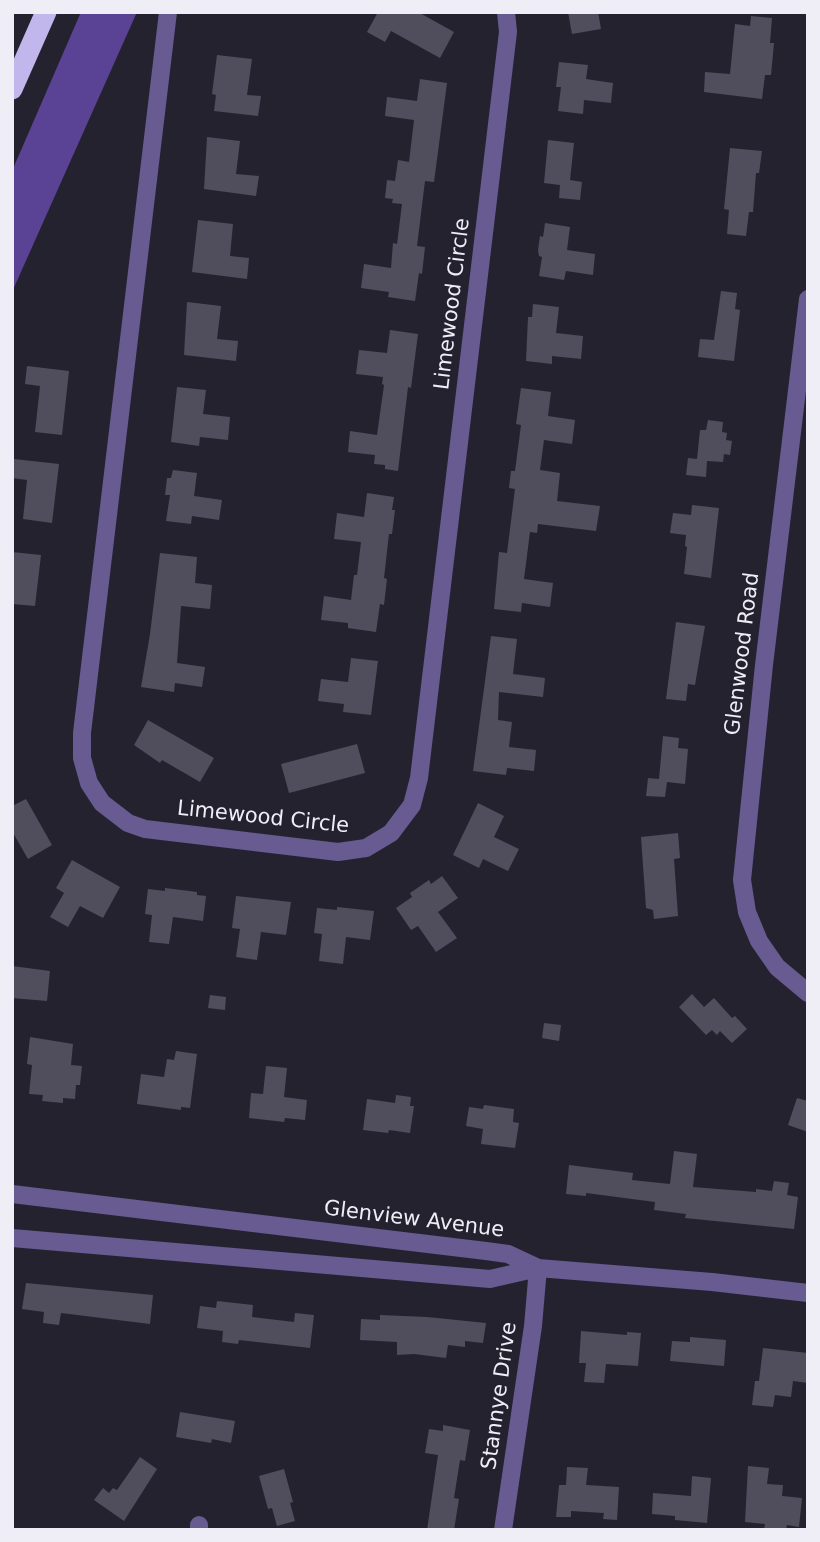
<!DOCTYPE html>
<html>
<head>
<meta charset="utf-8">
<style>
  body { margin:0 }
  #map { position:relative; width:820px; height:1542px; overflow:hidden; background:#252230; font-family:"DejaVu Sans",sans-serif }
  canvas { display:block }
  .frame { position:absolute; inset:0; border:14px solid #efeef7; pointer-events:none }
</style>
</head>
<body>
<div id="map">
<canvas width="820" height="1542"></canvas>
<div class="frame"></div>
</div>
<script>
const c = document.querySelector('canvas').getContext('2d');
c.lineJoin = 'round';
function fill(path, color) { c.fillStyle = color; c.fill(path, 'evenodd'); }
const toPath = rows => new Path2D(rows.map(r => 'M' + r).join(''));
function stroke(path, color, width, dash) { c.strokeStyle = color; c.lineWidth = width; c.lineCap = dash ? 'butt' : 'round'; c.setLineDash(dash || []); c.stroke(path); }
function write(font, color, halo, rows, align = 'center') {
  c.font = font + ' "DejaVu Sans",sans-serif'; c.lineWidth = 5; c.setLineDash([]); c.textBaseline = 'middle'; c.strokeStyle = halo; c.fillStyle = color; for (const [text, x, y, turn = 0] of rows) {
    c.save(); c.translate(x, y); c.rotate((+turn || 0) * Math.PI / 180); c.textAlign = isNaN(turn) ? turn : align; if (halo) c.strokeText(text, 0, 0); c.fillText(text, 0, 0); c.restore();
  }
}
const forest = toPath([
  [81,12,137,12,12,292,12,171]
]);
const building = toPath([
  [378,12,418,12,454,32,440,58,391,31,385,42,367,32],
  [568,12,598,12,601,29,572,34],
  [751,16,772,18,770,43,774,43,771,75,765,75,762,99,704,92,705,72,730,74,735,24,750,26],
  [217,55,252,59,247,95,261,96,258,116,214,111,216,95,212,94],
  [559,62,588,65,586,79,613,83,611,103,584,100,583,114,558,111,561,87,556,87],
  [420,79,447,83,434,182,425,181,417,246,425,247,422,274,419,273,415,301,388,297,389,292,361,288,364,264,391,268,393,243,397,244,402,204,392,203,393,199,385,198,387,180,395,181,398,160,409,162,414,120,385,116,387,97,417,101],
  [207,137,240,141,236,174,259,176,256,196,204,189],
  [548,140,574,143,570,180,582,182,580,200,559,198,560,185,544,183],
  [730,148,762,151,759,173,756,173,753,212,749,212,746,236,727,234,729,210,724,209],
  [198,220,233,224,230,256,249,258,247,279,192,272],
  [545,223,570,227,567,250,595,254,593,275,566,271,564,280,539,276,542,257,539,256,538,250,540,236,543,237],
  [721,291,737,293,735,309,740,310,734,361,698,357,700,339,714,340],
  [187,302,221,306,217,339,238,341,236,361,184,355],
  [533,304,559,307,556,333,583,336,581,359,552,356,552,364,526,361,528,317,532,317],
  [390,330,418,334,411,388,408,387,398,471,385,469,385,465,374,464,375,455,348,452,350,431,377,435,384,385,382,384,383,377,356,374,359,350,387,353],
  [27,366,69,371,62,435,35,432,40,386,25,384],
  [177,387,206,390,203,414,230,417,228,440,200,437,199,446,171,442],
  [521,388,551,392,548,416,575,420,572,444,544,440,540,470,560,473,557,501,600,506,596,531,538,524,537,533,530,532,524,579,553,583,550,607,522,603,521,612,494,609,499,552,507,553,515,489,509,488,511,471,515,471,521,425,516,424],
  [708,420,723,422,722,432,727,433,726,440,732,441,730,455,724,454,723,462,707,461,706,477,686,475,688,458,697,459,700,430,706,430],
  [14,459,59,464,52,523,23,519,27,480,12,478],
  [173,470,197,473,194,496,222,500,219,520,192,516,191,524,166,521,170,495,165,495,167,478,171,478],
  [367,493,394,497,392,510,395,510,392,534,389,534,384,578,387,579,384,605,380,604,376,632,348,628,348,623,321,620,324,596,351,600,354,575,357,575,361,542,334,539,337,513,364,517],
  [692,505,719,508,711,578,684,574,687,547,685,546,686,535,670,533,673,513,691,515],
  [12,552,41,555,35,606,12,604],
  [160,553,197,557,195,583,212,585,210,609,181,606,177,663,205,667,202,687,175,683,174,692,141,687,150,634],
  [676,622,705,626,695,685,688,684,686,701,666,699],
  [491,636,517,639,513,674,545,678,543,697,499,692,498,720,512,722,509,747,536,750,534,771,507,768,506,775,473,771],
  [351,658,378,661,371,715,343,712,344,704,318,701,321,679,348,682],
  [148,720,214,758,200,782,162,760,160,763,134,745],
  [663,736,679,738,678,748,688,749,685,784,667,782,665,797,646,796,648,778,659,779],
  [357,744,365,773,289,793,281,764],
  [26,799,52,845,28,859,12,831,12,806],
  [478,803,504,816,494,837,519,849,508,871,483,859,479,868,453,855],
  [678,833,680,858,674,859,678,916,654,919,653,910,646,908,641,837],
  [72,860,120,887,103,918,80,906,68,927,50,917,64,893,56,888],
  [442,876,458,898,438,912,457,938,436,952,418,926,411,930,396,908,412,897,410,893,429,880,431,884],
  [165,888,197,892,197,895,206,896,203,921,173,917,169,944,149,942,152,915,145,914,148,889,165,891],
  [236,896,291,902,286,935,261,932,257,960,236,957,240,929,232,928],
  [337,907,374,911,370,940,346,937,343,964,319,961,322,934,314,933,317,908,337,910],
  [12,966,50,971,47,1001,12,998],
  [692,994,704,1007,714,998,732,1018,735,1016,747,1029,732,1043,720,1031,717,1035,712,1030,706,1035,679,1007],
  [210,995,226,997,225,1010,208,1008],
  [544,1023,561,1025,559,1041,542,1038],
  [30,1037,73,1044,71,1065,82,1066,80,1085,76,1085,75,1099,63,1098,63,1103,42,1101,43,1095,29,1094,32,1065,27,1064],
  [176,1051,197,1054,190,1108,181,1107,181,1110,137,1104,141,1074,164,1077,167,1059,174,1060],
  [266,1066,287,1068,284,1097,307,1100,305,1120,285,1118,284,1122,249,1118,251,1093,263,1094],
  [396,1095,411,1097,410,1106,414,1106,410,1133,389,1130,388,1133,363,1130,367,1099,395,1103],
  [797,1098,808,1101,808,1132,788,1125],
  [484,1105,514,1109,513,1122,519,1123,515,1148,481,1144,483,1129,466,1126,469,1107,483,1109],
  [674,1151,697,1154,693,1187,756,1192,756,1189,772,1191,774,1181,789,1183,787,1195,798,1197,794,1229,685,1218,686,1214,654,1210,655,1202,586,1193,586,1196,566,1194,569,1165,633,1173,632,1180,670,1184],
  [26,1283,153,1295,150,1324,61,1313,59,1325,43,1323,44,1312,22,1309],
  [217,1301,253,1305,252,1317,294,1322,295,1313,314,1315,310,1348,239,1340,238,1344,222,1342,223,1331,197,1328,200,1306,216,1308],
  [380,1315,427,1317,486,1323,483,1343,465,1341,465,1347,448,1345,446,1358,414,1354,397,1355,397,1342,360,1340,361,1319,380,1320],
  [581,1331,627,1335,627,1332,641,1333,638,1366,606,1364,604,1383,584,1382,586,1363,579,1363],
  [690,1337,726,1340,724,1366,670,1361,672,1341,690,1342],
  [763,1348,808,1353,808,1383,793,1381,791,1397,775,1395,773,1407,752,1405,755,1381,759,1381],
  [180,1412,235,1421,231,1443,212,1439,211,1443,176,1437],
  [443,1425,470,1430,465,1461,460,1460,454,1498,459,1499,454,1530,427,1530,438,1455,425,1453,429,1429,443,1431],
  [140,1457,157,1469,124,1521,94,1500,103,1488,109,1493,113,1488,117,1490],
  [748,1466,769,1468,767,1484,783,1485,782,1496,802,1498,799,1527,787,1525,786,1530,772,1530,764,1529,765,1524,745,1522],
  [567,1467,588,1468,586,1485,619,1487,617,1520,603,1519,604,1513,571,1511,571,1517,556,1517,559,1485,566,1485],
  [284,1469,293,1502,290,1503,295,1521,277,1526,272,1508,268,1509,259,1476],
  [692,1476,711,1478,707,1523,675,1520,675,1516,652,1514,653,1493,691,1496]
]);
const minor = toPath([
  [168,12,82,733,82,758,89,783,102,803,128,823,145,829,338,852,366,848,391,833,412,805,419,778,508,32,506,12],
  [808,299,764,665,742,880,747,912,759,941,777,967,808,993],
  [12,1194,486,1251,508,1254,538,1268,712,1282,808,1293],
  [12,1238,490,1279,538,1268],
  [199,1525,199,1530],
  [503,1530,533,1326,538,1268]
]);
const motorway = toPath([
  [12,89,46,12]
]);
const streetNames = [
  ["Limewood Circle",453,304,-83],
  ["Glenwood Road",743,654,-83],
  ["Limewood Circle",263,818,6],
  ["Glenview Avenue",414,1220,7],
  ["Stannye Drive",500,1396,-82]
];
fill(forest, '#5a4394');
fill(building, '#504d5d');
stroke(minor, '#675b91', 18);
stroke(motorway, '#c1b7ec', 21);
write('21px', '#efeef7', '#252230', streetNames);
</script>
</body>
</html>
